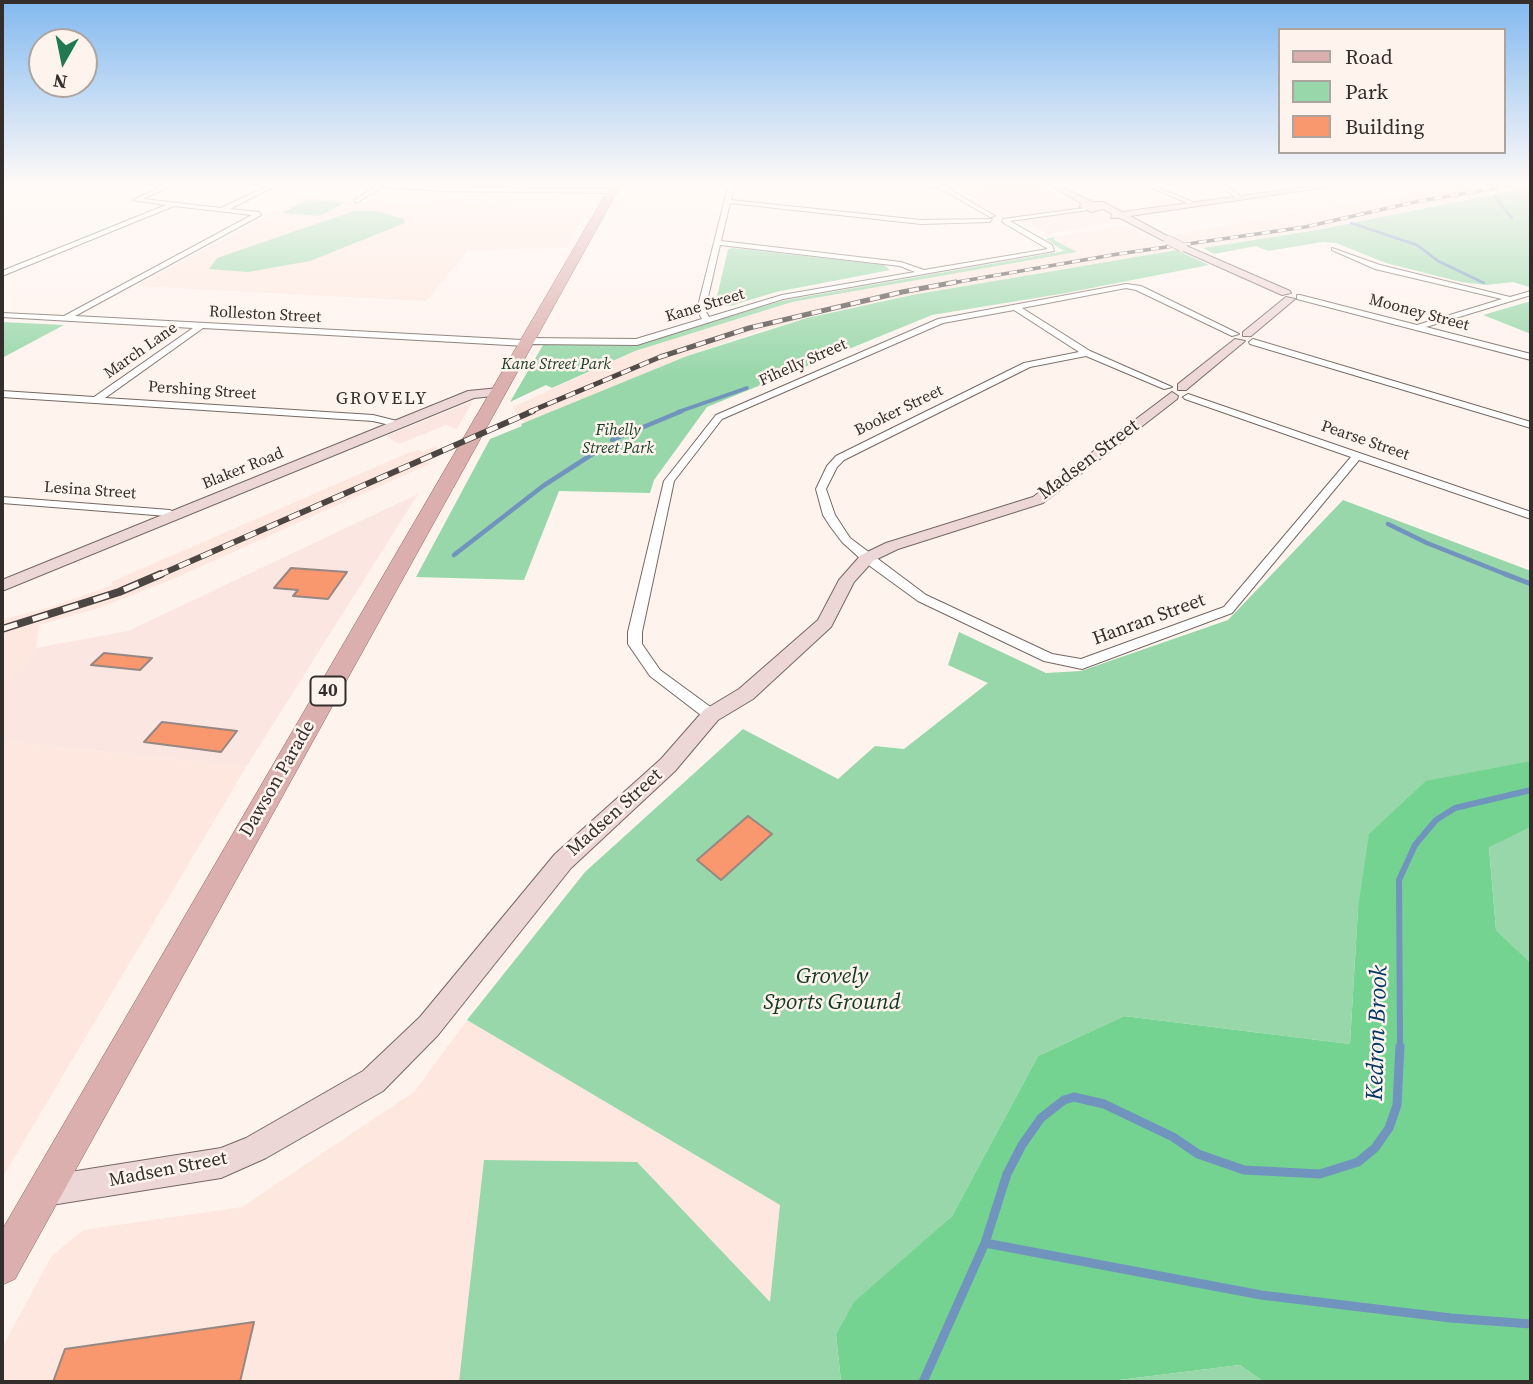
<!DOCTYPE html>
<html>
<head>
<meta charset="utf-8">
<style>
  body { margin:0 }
  #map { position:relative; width:1533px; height:1384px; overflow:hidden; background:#fff3ee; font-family:"Source Serif 4",serif }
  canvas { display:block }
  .frame { position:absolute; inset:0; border:4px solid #332e2b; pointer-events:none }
  .legend { position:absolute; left:1278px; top:28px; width:228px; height:126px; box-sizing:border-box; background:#fff3ee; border:2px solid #ada4a0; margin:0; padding:9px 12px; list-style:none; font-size:21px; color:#332e2b }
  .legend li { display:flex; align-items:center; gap:14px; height:35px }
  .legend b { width:35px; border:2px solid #ada4a0 }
  .north { position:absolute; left:28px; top:28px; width:70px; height:70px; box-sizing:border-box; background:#fff3ee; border:2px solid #ada4a0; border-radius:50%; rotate:189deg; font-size:19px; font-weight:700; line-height:28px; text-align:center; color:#332e2b }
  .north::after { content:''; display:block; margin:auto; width:24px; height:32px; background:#207a4f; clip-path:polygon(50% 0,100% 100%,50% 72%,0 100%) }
</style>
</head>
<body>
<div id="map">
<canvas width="1533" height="1384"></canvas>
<div class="frame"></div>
<ul class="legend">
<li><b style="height:9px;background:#dbafad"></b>Road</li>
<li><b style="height:19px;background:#97d7a9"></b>Park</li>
<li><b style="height:19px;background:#f9986e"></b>Building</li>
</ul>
<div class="north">N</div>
</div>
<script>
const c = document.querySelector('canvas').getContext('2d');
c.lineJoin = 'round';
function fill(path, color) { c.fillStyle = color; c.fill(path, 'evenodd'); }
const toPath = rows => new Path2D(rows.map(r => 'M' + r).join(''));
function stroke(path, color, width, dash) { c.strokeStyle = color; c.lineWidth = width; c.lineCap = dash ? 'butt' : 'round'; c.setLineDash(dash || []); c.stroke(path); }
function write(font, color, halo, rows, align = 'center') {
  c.font = font + ' "Source Serif 4",serif'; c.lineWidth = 5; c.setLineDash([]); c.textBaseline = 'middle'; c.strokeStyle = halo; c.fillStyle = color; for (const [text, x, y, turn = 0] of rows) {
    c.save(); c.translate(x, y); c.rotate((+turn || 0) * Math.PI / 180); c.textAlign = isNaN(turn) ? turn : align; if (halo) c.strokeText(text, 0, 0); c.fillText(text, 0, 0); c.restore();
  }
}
const commercial = toPath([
  [1006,183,1032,183,1116,222,1048,234,957,190],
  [473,401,457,429,446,425,399,444,386,436],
  [418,494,246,767,2,741,2,686,27,662,36,648,128,631]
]);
const built = toPath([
  [1478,183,1531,183,1531,187,1317,230,1203,248,1181,243,1228,235,1180,242,1174,240,1174,236,1171,235],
  [303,197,409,205,589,209,566,248,468,250,426,301,136,286],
  [1124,225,1152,239,1162,241,1177,250,912,295,836,310,747,335,687,356,525,423,519,419,513,407,635,351,792,302,1076,252,1053,239,1054,237],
  [436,446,440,456,427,462,429,464,173,579,99,608,39,625,36,648,27,662,2,686,2,620,50,607,113,585,111,582,408,453,419,450,423,452],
  [2,741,246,767,2,1178],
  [467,1020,780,1205,770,1303,776,1382,2,1382,2,1348,51,1257,83,1230,242,1207,414,1092]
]);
const green = toPath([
  [1531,187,1531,191,1527,192,1531,194,1531,286,1529,287,1513,282,1486,285,1461,282,1386,263,1336,243,1323,242,1268,251,1256,246,1214,254,1203,248,1317,230],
  [307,200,325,201,344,203,320,216,282,213],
  [354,211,376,211,404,219,405,223,310,261,248,272,209,269,217,258],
  [1054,237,1054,240,1077,252,792,302,635,351,552,388,546,385,510,402,543,345,639,344,781,301,1064,251,1046,239],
  [733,248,884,265,890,270,776,292,730,306,715,305,728,249],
  [1177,250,1209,265,1066,293,932,315,707,407,654,480,650,493,559,491,524,580,416,577,490,439,522,426,521,424,687,356,807,318,912,295],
  [1531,301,1531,334,1483,315],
  [2,322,64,325,2,358],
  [1343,500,1531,571,1531,761,1358,909,1350,1044,1124,1016,1038,1056,952,1216,854,1303,836,1334,841,1382,459,1382,484,1160,637,1162,770,1302,780,1205,467,1020,585,872,743,729,838,779,875,746,904,749,988,683,948,665,959,632,1046,673,1081,671,1228,620],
  [1531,827,1531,963,1496,930,1489,846],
  [1240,1365,1264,1382,1103,1382]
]);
const forest = toPath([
  [1531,761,1531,827,1489,847,1496,930,1531,963,1531,1382,1264,1382,1240,1365,1103,1382,841,1382,836,1334,854,1302,952,1216,1038,1056,1124,1016,1350,1044,1358,909,1369,834,1426,781]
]);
const streamFar5 = toPath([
  [1464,186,1469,188],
  [1494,196,1512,218],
  [1351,223,1417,245,1438,261,1484,283]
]);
const streamFar4 = toPath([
  [678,412,747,388]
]);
const streamFar3 = toPath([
  [612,440,682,411],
  [1388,524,1427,543,1510,576],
  [454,555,543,486,605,446]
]);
const streamFar2 = toPath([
  [1505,574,1531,584]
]);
const streamFar1 = toPath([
  [1400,1048,1399,880,1415,845,1436,820,1455,808,1531,790]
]);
const stream = toPath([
  [985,1243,1261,1295,1451,1318,1531,1324],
  [923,1382,985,1243,1007,1174,1022,1145,1041,1118,1064,1100,1074,1097,1104,1104,1173,1137,1198,1154,1244,1170,1320,1174,1358,1162,1375,1148,1389,1128,1397,1105,1400,1046]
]);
const building = toPath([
  [291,568,347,572,328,599,293,596,298,590,274,588,291,568],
  [104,653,152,658,140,670,91,665,104,653],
  [162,722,237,731,221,752,144,742,162,722],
  [748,816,772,834,721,880,697,860,748,816],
  [254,1322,240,1382,53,1382,65,1349,254,1322]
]);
const street = toPath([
  [170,183,177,183,143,199,221,208,274,183,281,183,230,209,259,212,261,215,75,316,522,340,526,338,636,339,702,319,697,310,729,183,735,183,731,200,921,220,992,219,990,222,921,224,730,203,721,241,901,262,924,270,1048,249,1002,222,1003,219,1092,207,1095,209,1010,221,1052,245,1054,251,783,299,637,345,530,344,526,346,203,328,105,398,373,415,401,422,403,424,398,427,373,421,2,397,2,391,94,397,193,328,2,317,2,313,64,316,252,215,174,206,2,276,2,271,166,205,133,200,170,183],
  [720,245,900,266,915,272,782,295,709,317,705,310,720,245],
  [345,183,443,187,612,189,615,191,612,193,443,191,383,187,356,203,354,200,375,187,345,183],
  [903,183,973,183,946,187,995,216,990,217,939,188,903,183],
  [1141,183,1148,183,1197,204,1192,205,1141,183],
  [1216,183,1222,183,1243,198,1238,199,1216,183],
  [1341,183,1356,183,1337,187,1334,185,1341,183],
  [1332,248,1380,265,1510,297,1531,291,1531,295,1426,327,1531,354,1531,360,1297,299,1297,295,1300,295,1417,325,1502,299,1375,269,1332,250,1332,248],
  [1126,284,1141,286,1239,334,1232,336,1136,290,1126,288,1022,308,1090,351,1172,387,1164,389,1086,356,1030,367,844,460,837,467,826,489,835,515,850,538,926,595,1052,654,1081,659,1224,607,1351,457,1185,399,1183,397,1188,394,1531,512,1531,519,1359,460,1232,613,1082,669,1044,661,918,601,863,561,842,542,830,526,823,515,816,489,827,466,836,456,1024,363,1079,352,1014,310,943,323,722,419,674,481,642,632,642,644,660,670,716,711,718,715,716,719,706,719,650,676,628,644,628,632,664,481,716,415,938,319,1126,284],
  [1253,339,1531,422,1531,428,1250,344,1249,342,1253,339],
  [2,497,170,510,180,516,174,519,167,516,2,503,2,497]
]);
const secondary = toPath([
  [1045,183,1055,183,1092,202,1103,202,1122,212,1336,183,1341,185,1130,216,1171,238,1173,240,1168,243,1120,218,1111,218,1112,214,1103,209,1092,212,1080,207,1081,203,1045,183],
  [1182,244,1290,291,1291,293,1282,295,1179,249,1179,245,1182,244],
  [1286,297,1295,299,1251,336,1243,336,1243,332,1286,297],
  [1235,339,1245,341,1186,390,1178,390,1178,384,1235,339],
  [499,388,505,392,503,395,474,398,2,591,2,580,468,391,499,388],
  [1172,392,1178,396,1177,399,1043,503,898,549,873,561,854,582,831,627,753,699,718,720,675,771,571,868,438,1035,383,1091,266,1158,221,1178,45,1206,34,1202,30,1191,34,1180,45,1176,221,1148,246,1138,363,1071,420,1017,555,854,661,759,704,710,739,689,818,620,839,580,861,555,886,543,1033,497,1172,392]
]);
const primary = toPath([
  [612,183,622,183,15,1279,2,1285,2,1230,612,183]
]);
const railFar3 = toPath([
  [946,284,1118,254,1305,227,1415,202,1525,183]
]);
const railFar2 = toPath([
  [529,412,660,357,749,328,902,292,956,282]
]);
const railFar1 = toPath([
  [157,576,533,411]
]);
const rail = toPath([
  [2,629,119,592,161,574]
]);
const secondaryBridge = toPath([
  [1168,240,1182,247]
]);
const farStreetnames = [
  ["Kane Street",705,306,-17],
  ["Mooney Street",1419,313,15],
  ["Rolleston Street",265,315,3],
  ["March Lane",141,351,-35],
  ["Fihelly Street",803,363,-24],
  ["Pershing Street",202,391,4],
  ["Booker Street",899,411,-26],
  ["Pearse Street",1365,441,19],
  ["Blaker Road",243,469,-22],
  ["Lesina Street",90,491,4]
];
const farParknames = [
  ["Kane Street Park",556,365],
  ["Fihelly",618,431],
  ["Street Park",618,449]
];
const farNeighbourhoodnames = [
  ["GROVELY",382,399]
];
const shields = [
  [328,691,35]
];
const shieldNames = [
  ["40",328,691]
];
const streetNames = [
  ["Madsen Street",1089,460,-37],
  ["Hanran Street",1149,620,-20],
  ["Dawson Parade",278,779,-60],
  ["Madsen Street",615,813,-42],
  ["Madsen Street",168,1170,-11]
];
const nearParknames = [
  ["Grovely",832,977],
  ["Sports Ground",832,1003]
];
const nearWaternames = [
  ["Kedron Brook",1378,1033,-88]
];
fill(commercial, '#fbe6e2');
fill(built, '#fee7de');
fill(green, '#97d7a9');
fill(forest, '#75d392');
stroke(streamFar5, '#7094bd', 2.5);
stroke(streamFar4, '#7094bd', 3.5);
stroke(streamFar3, '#7094bd', 4.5);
stroke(streamFar2, '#7094bd', 5);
stroke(streamFar1, '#7094bd', 6);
stroke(stream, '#7094bd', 9);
fill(building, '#f9986e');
stroke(building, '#958782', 2);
stroke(street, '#756863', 2);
stroke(secondary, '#756863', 2);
stroke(primary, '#915f5c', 1);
fill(street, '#fff');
fill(secondary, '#edd7d6');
fill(primary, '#dbafad');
stroke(railFar3, '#4c4643', 3.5);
stroke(railFar2, '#4c4643', 5);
stroke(railFar1, '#4c4643', 6);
stroke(rail, '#4c4643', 8);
stroke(railFar3, '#fff3ee', 2.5, [8]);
stroke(railFar2, '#fff3ee', 3.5, [10]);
stroke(railFar1, '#fff3ee', 4.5, [12]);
stroke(rail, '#fff3ee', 5, [16]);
stroke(secondaryBridge, '#756863', 10, []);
stroke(secondaryBridge, '#edd7d6', 9);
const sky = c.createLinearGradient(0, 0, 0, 376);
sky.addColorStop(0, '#82b9f0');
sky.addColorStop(0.49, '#fffaf7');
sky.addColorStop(1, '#fffaf700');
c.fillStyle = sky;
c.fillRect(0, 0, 1533, 376);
write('16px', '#332e2b', '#fff3ee', farStreetnames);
write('italic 16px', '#133a21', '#fff3ee', farParknames);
c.letterSpacing = '2px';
write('18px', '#332e2b', '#fff3ee', farNeighbourhoodnames);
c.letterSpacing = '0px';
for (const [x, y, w] of shields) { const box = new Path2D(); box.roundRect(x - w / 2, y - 14.5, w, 29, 5); c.fillStyle = '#fff3ee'; c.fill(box); stroke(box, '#332e2b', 2); }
write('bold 18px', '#332e2b', null, shieldNames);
write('19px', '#332e2b', '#fff3ee', streetNames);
write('italic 23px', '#133a21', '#fff3ee', nearParknames);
write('italic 24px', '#033765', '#fff3ee', nearWaternames);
</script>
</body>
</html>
